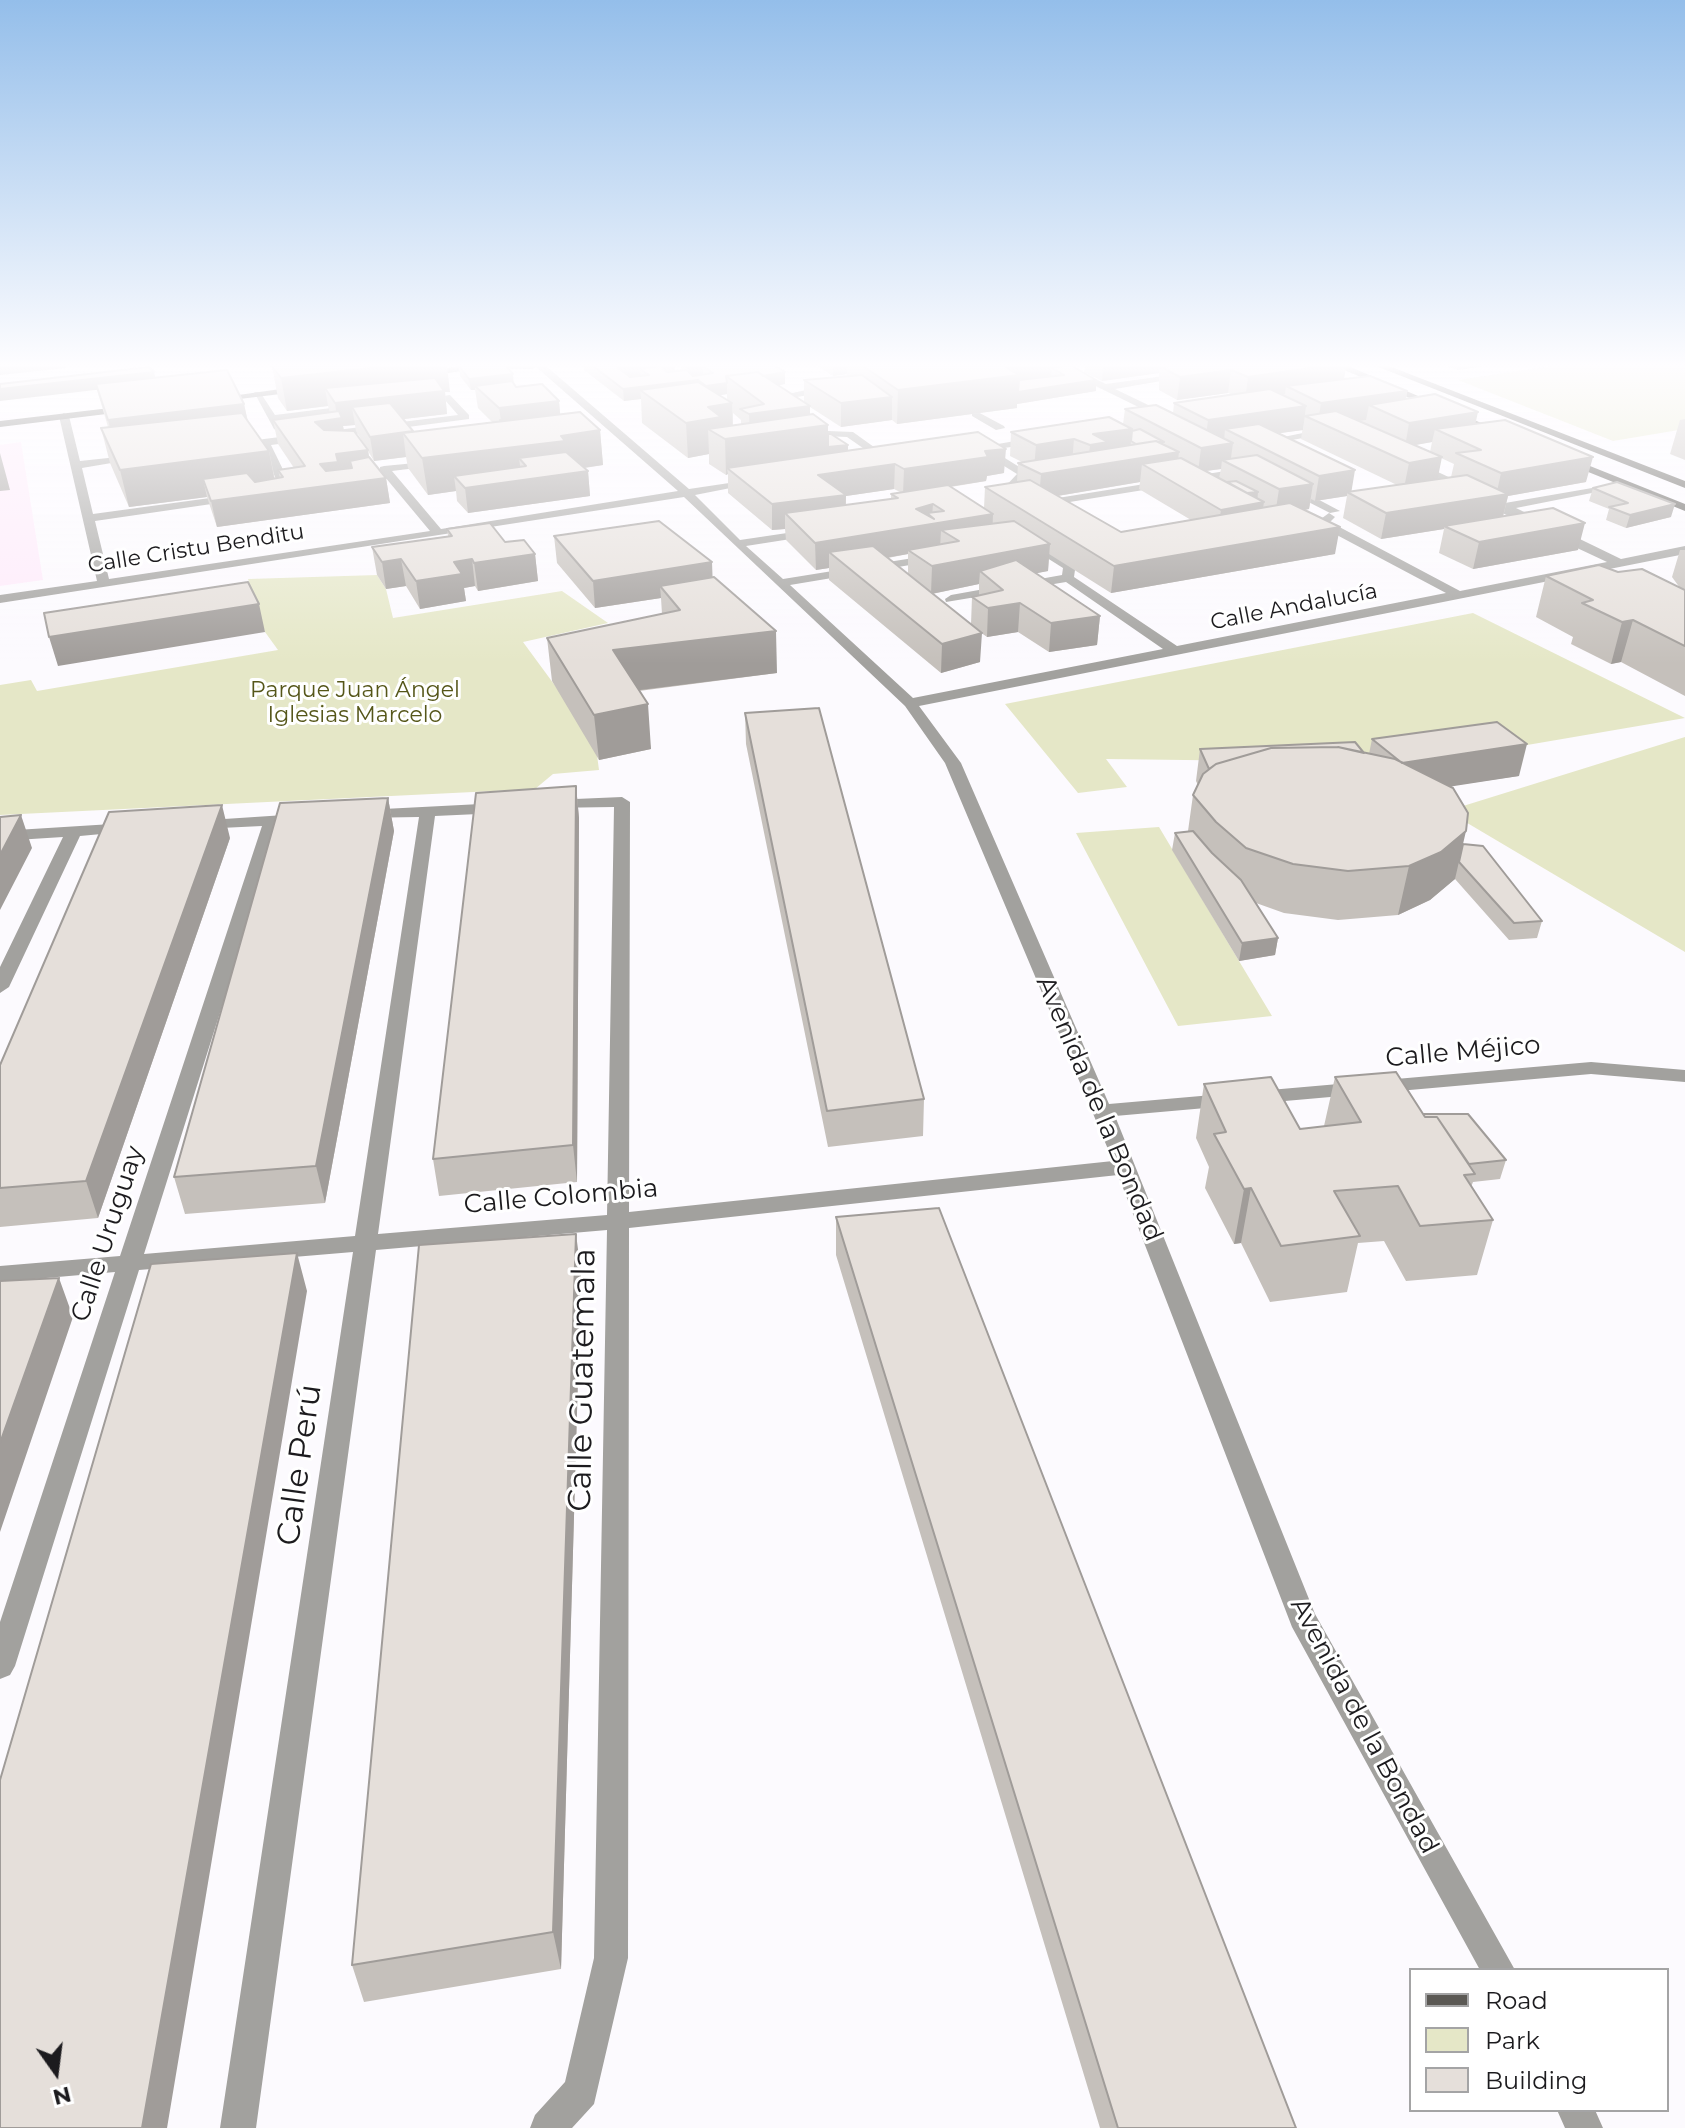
<!DOCTYPE html>
<html>
<head>
<meta charset="utf-8">
<style>
  body { margin:0 }
  #map { position:relative; width:1685px; height:2128px; overflow:hidden; background:#fcfafe; font-family:Montserrat,sans-serif }
  canvas { display:block }
  .legend { position:absolute; left:1409px; top:1968px; width:260px; height:144px; box-sizing:border-box; background:#fff; border:2px solid #a4a4a5; margin:0; padding:10px 14px; list-style:none; font-size:24px; color:#1c1b1e }
  .legend li { display:flex; align-items:center; gap:16px; height:40px }
  .legend b { width:40px; border:2px solid #a4a4a5 }
  .north { position:absolute; left:16px; top:2032px; width:80px; height:80px; -webkit-text-stroke:6px #fff; paint-order:stroke; rotate:166deg; font-size:22px; font-weight:700; line-height:32px; text-align:center; color:#1c1b1e }
  .north::after { content:''; display:block; margin:auto; width:28px; height:36px; background:#1c1b1e; clip-path:polygon(50% 0,100% 100%,50% 72%,0 100%) }
</style>
</head>
<body>
<div id="map">
<canvas width="1685" height="2128"></canvas>
<ul class="legend">
<li><b style="height:10px;background:#5b5954"></b>Road</li>
<li><b style="height:22px;background:#e5e7c7"></b>Park</li>
<li><b style="height:22px;background:#e5dfda"></b>Building</li>
</ul>
<div class="north">N</div>
</div>
<script>
const c = document.querySelector('canvas').getContext('2d');
c.lineJoin = 'round';
function fill(path, color) { c.fillStyle = color; c.fill(path, 'evenodd'); }
const toPath = rows => new Path2D(rows.map(r => 'M' + r).join(''));
function stroke(path, color, width, dash) { c.strokeStyle = color; c.lineWidth = width; c.lineCap = dash ? 'butt' : 'round'; c.setLineDash(dash || []); c.stroke(path); }
function write(font, color, halo, rows, align = 'center') {
  c.font = font + ' Montserrat,sans-serif'; c.lineWidth = 6; c.setLineDash([]); c.textBaseline = 'middle'; c.strokeStyle = halo; c.fillStyle = color; for (const [text, x, y, turn = 0] of rows) {
    c.save(); c.translate(x, y); c.rotate((+turn || 0) * Math.PI / 180); c.textAlign = isNaN(turn) ? turn : align; if (halo) c.strokeText(text, 0, 0); c.fillText(text, 0, 0); c.restore();
  }
}
const education = toPath([
  [21,442,43,580,0,586,0,445]
]);
const green = toPath([
  [1551,366,1685,366,1685,429,1613,441,1458,380],
  [377,575,386,589,393,618,562,591,608,623,523,642,595,740,599,770,553,774,535,789,0,815,0,685,31,680,37,691,278,650,265,632,248,579],
  [1473,613,1685,718,1422,763,1106,759,1127,787,1078,793,1005,704],
  [1685,737,1685,952,1447,811],
  [1159,827,1239,961,1272,1016,1178,1026,1076,833]
]);
const minor = toPath([
  [535,366,546,366,689,489,756,479,756,483,695,495,740,540,814,529,814,535,810,536,746,546,783,579,938,554,938,560,934,561,790,585,913,698,1163,649,1066,582,946,602,945,599,951,595,1062,575,1063,568,968,508,968,504,972,503,1071,563,1102,559,1102,565,1075,570,1074,577,1177,646,1446,593,1318,525,1318,521,1329,513,1335,517,1330,522,1460,591,1607,562,1496,510,1410,466,1409,464,1414,461,1505,503,1621,483,1621,487,1617,488,1516,508,1621,559,1685,546,1685,554,919,706,961,763,1109,1104,1591,1062,1685,1070,1685,1082,1591,1074,1115,1116,1315,1614,1515,1970,1480,1970,1292,1627,1118,1175,629,1228,628,1958,594,2104,572,2128,530,2128,535,2115,565,2082,594,1958,607,1230,376,1250,256,2128,220,2128,353,1252,139,1270,15,1666,10,1675,0,1679,0,1622,115,1272,0,1282,0,1266,120,1256,262,826,200,829,192,824,194,821,300,814,308,819,300,824,279,825,144,1254,355,1236,419,817,358,818,356,815,364,810,500,803,508,808,500,813,435,816,378,1234,607,1215,614,807,546,808,546,802,552,800,622,797,630,802,629,1212,1113,1161,945,763,905,706,684,497,0,603,0,595,97,581,59,416,64,413,69,416,80,461,136,455,141,458,82,468,93,514,232,495,238,498,232,501,95,521,109,579,430,531,380,471,380,467,384,466,436,461,436,465,432,466,392,471,441,529,678,491,535,366],
  [1072,368,1106,384,1185,373,1190,376,1115,389,1169,415,1169,419,1165,420,1069,373,1072,368],
  [811,389,814,394,774,401,769,398,811,389],
  [254,392,260,392,275,415,355,405,360,408,279,420,284,429,279,432,274,429,254,392],
  [450,395,469,415,469,419,271,445,293,490,287,493,281,490,261,446,235,449,230,446,264,439,458,415,445,400,419,403,414,400,450,395],
  [976,411,1004,426,1005,428,996,430,972,416,972,412,976,411],
  [810,420,828,431,853,432,895,462,886,464,847,437,822,436,806,425,805,423,810,420],
  [1327,428,1332,431,1331,433,1264,445,1259,442,1327,428],
  [1038,437,1042,438,1042,442,992,450,1029,473,1007,494,1001,491,1017,474,980,451,969,449,1038,437],
  [1244,468,1249,471,1248,473,1039,507,1033,504,1039,501,1244,468],
  [1285,486,1293,486,1340,511,1330,513,1285,490,1285,486],
  [128,823,134,825,136,828,134,831,80,836,9,987,0,993,0,967,63,837,0,841,0,831,128,823],
  [1557,2110,1595,2110,1603,2128,1565,2128,1557,2110]
]);
const major = toPath([
  [458,366,537,366,532,369,482,368,421,377,416,374,458,366],
  [1335,366,1348,366,1507,434,1498,436,1335,366],
  [1376,366,1389,366,1685,481,1685,488,1376,366],
  [302,386,305,391,215,402,210,399,302,386],
  [127,406,131,407,131,411,0,427,0,421,127,406],
  [1565,456,1685,504,1685,511,1561,461,1561,457,1565,456]
]);
const wall = toPath([
  [272,366,450,392,445,392,447,414,403,419,413,432,492,422,478,408,475,390,471,390,460,376,458,366,506,366,516,387,559,401,560,414,600,430,603,465,585,468,588,471,590,496,468,513,457,501,456,491,428,495,408,468,406,457,374,461,368,451,369,458,386,478,390,503,217,527,207,497,129,507,110,463,101,428,108,427,97,390,154,372,155,378,244,404,248,421,269,451,275,479,280,478,278,470,294,468,278,444,273,420,330,413,328,406,287,411,278,398],
  [355,425,356,431,364,444,344,430,343,426],
  [584,366,675,366,675,371,681,370,681,366,775,366,785,372,785,384,777,385,804,402,804,380,847,376,847,374,833,376,817,366,1072,366,1096,391,1017,404,1017,408,897,424,892,420,841,427,810,407,810,414,828,425,828,434,848,451,1004,473,987,476,986,481,951,487,984,508,985,487,1017,482,1018,463,1022,462,1010,456,1011,432,1123,424,1125,409,1173,413,1174,403,1233,395,1228,393,1177,400,1159,390,1159,373,1102,381,1084,372,1085,366,1346,366,1344,379,1407,391,1406,399,1475,424,1586,482,1508,496,1503,517,1578,550,1473,569,1439,553,1444,529,1381,539,1343,518,1347,496,1315,501,1311,499,1309,509,1304,510,1335,554,1111,593,1049,554,1048,571,1036,573,1100,616,1097,645,1049,652,1018,632,987,637,980,632,980,662,941,673,829,580,829,568,816,570,786,540,785,529,772,530,728,493,728,474,726,475,709,464,709,454,688,458,642,423,641,399,624,401,584,370],
  [727,394,727,400,719,395],
  [733,413,741,420,741,424,733,425],
  [1304,420,1301,439,1397,485,1351,492,1279,433,1303,430],
  [1432,442,1430,452,1414,445],
  [1441,458,1454,464,1451,477,1437,479],
  [1221,469,1219,478,1206,471],
  [1140,482,1139,489,1191,520,1121,532,1058,496],
  [894,489,900,492,891,494,891,499,846,505,846,496],
  [908,554,908,574,888,558],
  [979,584,979,595,972,597,971,624,932,594],
  [1446,366,1484,366,1457,370],
  [1685,419,1685,460,1670,454,1680,420],
  [1593,488,1671,517,1626,528,1606,520,1609,509,1589,501],
  [447,529,505,542,535,554,538,581,478,591,475,586,464,588,466,601,420,609,406,586,386,589,377,575,372,547,448,536],
  [554,536,712,577,777,673,639,691,651,749,599,760,552,681,547,638,662,614,661,598,595,608,557,563],
  [1680,550,1685,550,1685,696,1621,662,1611,664,1571,644,1573,637,1536,617,1546,576,1618,572,1680,588,1672,577],
  [745,713,924,1099,923,1136,828,1147,746,744],
  [1372,739,1519,776,1449,786,1463,844,1542,921,1537,938,1509,940,1455,879,1430,900,1398,915,1338,920,1284,913,1256,903,1278,938,1275,955,1239,961,1172,850,1175,833,1188,831,1193,795,1198,785,1196,781,1200,749,1369,754],
  [576,786,579,818,577,1182,439,1196,433,1159],
  [388,798,394,831,325,1203,185,1214,174,1177],
  [230,838,98,1218,0,1227,0,1065],
  [1335,1077,1423,1114,1506,1160,1500,1179,1473,1182,1471,1187,1493,1220,1477,1275,1406,1281,1384,1241,1358,1243,1347,1292,1270,1302,1241,1243,1234,1244,1205,1188,1209,1167,1196,1138,1204,1084,1300,1129,1324,1126],
  [836,1217,1296,2128,1100,2128,836,1255],
  [581,1272,561,1969,364,2002,352,1965]
]);
const shadedWall = toPath([
  [0,366,65,366,66,368,0,375],
  [388,366,447,366,450,392,445,392,447,414,362,424,352,407,355,425,343,426,346,442,320,446,315,422,337,419,335,403,325,388,328,406,287,411,281,378],
  [625,366,675,366,675,372,649,375,640,369,641,376,618,378,617,367],
  [703,366,703,377,687,379,687,368],
  [833,366,847,366,847,374,833,376],
  [986,366,1070,366,1064,375,1052,368,1051,379,1096,380,1096,391,1017,404,1017,408,897,424,898,390],
  [1103,366,1188,366,1161,367,1161,369,1159,369,1159,373,1102,381],
  [1323,366,1346,366,1343,385,1286,386,1285,394,1245,400,1248,377],
  [1458,366,1484,366,1457,370],
  [1231,370,1228,393,1177,400,1180,377],
  [154,372,156,383,0,401,0,389],
  [785,372,785,384,746,391,733,381],
  [513,374,514,386,475,386,475,390,471,390,469,379],
  [698,380,698,392,640,390,641,399,624,401,623,389],
  [727,383,727,394,706,398,706,386],
  [1407,391,1403,414,1369,405,1366,420,1326,425,1318,422,1321,403],
  [892,397,892,420,841,427,841,403],
  [559,401,561,424,501,420,499,408],
  [732,403,733,438,708,429,709,454,688,458,686,423,708,407],
  [244,404,251,438,117,455,108,420],
  [810,406,810,427,828,425,828,447,848,445,848,457,727,468,728,474,726,475,725,439,750,436,749,414],
  [1306,406,1303,430,1245,438,1225,429,1224,441,1205,444,1208,420],
  [1478,412,1473,435,1435,429,1432,442,1405,447,1409,423],
  [1132,429,1130,453,1179,452,1176,476,1142,464,1140,482,1039,499,1041,474,1088,466,1090,445,1093,434],
  [600,430,603,465,568,470,588,471,590,496,468,513,465,488,454,476,456,491,428,495,422,458],
  [519,458,526,466,522,480],
  [403,433,406,457,374,461,370,437],
  [1074,439,1072,463,1034,469,1036,445],
  [1233,443,1230,465,1222,460,1221,469,1198,472,1201,448],
  [1006,449,1004,473,987,476,986,481,903,494,904,469,985,451],
  [368,450,372,474,386,478,390,503,217,527,211,501,324,486,320,464,336,454],
  [269,451,276,488,203,479,207,497,129,507,120,470],
  [0,453,6,475,10,490,0,491],
  [1442,457,1437,482,1404,488,1409,463],
  [1593,457,1586,482,1508,496,1502,520,1444,526,1444,529,1381,539,1386,513,1496,496,1501,473],
  [895,464,894,489,846,496,845,521,785,513,785,529,772,530,772,504,818,475],
  [1355,470,1351,494,1347,492,1347,496,1315,501,1319,476],
  [1313,484,1309,509,1275,515,1279,489],
  [1258,492,1257,504,1264,502,1260,528,1217,536,1221,510,1227,496],
  [933,504,932,517,927,513,927,525,993,514,992,540,959,541,941,530,940,549,908,550,908,554,844,565,829,552,829,568,816,570,815,543],
  [1675,504,1671,517,1626,528,1630,515],
  [1585,523,1578,550,1473,569,1479,542],
  [1340,527,1335,554,1111,593,1114,566],
  [1050,544,1048,571,993,582,980,571,979,584,931,594,932,566],
  [535,554,538,581,478,591,474,563],
  [401,559,406,586,386,589,382,562],
  [472,559,475,586,464,588,466,601,420,609,416,581,454,562],
  [712,562,713,589,660,586,661,598,595,608,593,581],
  [1020,603,1018,632,987,637,988,608],
  [259,604,265,632,58,666,49,637],
  [1100,616,1097,645,1049,652,1051,623],
  [1633,620,1621,662,1611,664,1622,622],
  [776,631,777,673,616,693,613,650],
  [982,633,980,662,941,673,942,644],
  [648,704,651,749,599,760,594,715],
  [1527,744,1519,776,1396,795,1402,763],
  [576,786,579,818,577,1182,573,1145],
  [388,798,394,831,325,1203,316,1166],
  [222,805,230,838,98,1218,86,1181],
  [21,815,32,848,0,910,0,855],
  [1466,831,1455,879,1430,900,1398,915,1409,866],
  [1278,938,1275,955,1239,961,1242,943],
  [1251,1188,1241,1243,1234,1244,1244,1189],
  [576,1234,581,1272,561,1969,553,1932],
  [297,1253,307,1291,167,2128,142,2128],
  [59,1278,73,1317,0,1532,0,1443]
]);
const building = toPath([
  [272,366,388,366,281,378,272,366],
  [459,366,506,366,513,374,469,379,459,366],
  [593,366,625,366,617,367,630,377,649,375,640,369,660,366,667,372,687,370,693,376,713,373,703,366,687,368,684,366,775,366,785,372,763,376,758,372,726,376,727,383,706,386,698,380,623,389,593,366],
  [863,366,1004,366,1019,375,898,390,863,366],
  [1064,366,1072,366,1096,380,1018,392,1019,380,1064,375,1052,368,1064,366],
  [1170,366,1323,366,1248,377,1231,370,1180,377,1161,367,1170,366],
  [149,367,154,372,0,389,0,384,149,367],
  [227,370,244,404,108,420,96,384,227,370],
  [758,372,810,406,749,414,740,409,764,404,726,376,758,372],
  [862,375,892,397,841,403,804,380,862,375],
  [1370,376,1407,391,1321,403,1286,386,1370,376],
  [435,378,444,391,335,403,325,388,435,378],
  [512,381,516,387,542,384,559,401,499,408,475,386,512,381],
  [698,382,732,403,708,407,721,417,686,423,640,390,698,382],
  [1270,389,1306,406,1208,420,1174,403,1270,389],
  [1435,394,1478,412,1409,423,1369,405,1435,394],
  [390,403,413,431,370,437,352,407,390,403],
  [1156,405,1233,443,1201,448,1125,409,1156,405],
  [339,411,342,418,315,422,324,430,354,431,368,450,336,454,338,462,320,464,326,471,352,468,350,461,369,457,386,478,211,501,203,479,247,473,255,482,283,477,278,470,305,466,273,420,339,411],
  [1336,411,1442,457,1409,463,1305,416,1336,411],
  [580,412,600,430,561,436,565,441,422,458,403,433,580,412],
  [242,413,269,451,120,470,101,428,242,413],
  [813,414,828,425,725,439,708,429,813,414],
  [534,416,535,417,502,421,500,420,534,416],
  [1109,417,1132,429,1093,434,1108,442,1090,445,1074,439,1036,445,1011,432,1109,417],
  [1505,420,1593,457,1501,473,1456,453,1481,450,1435,429,1505,420],
  [1259,424,1355,470,1319,476,1225,429,1259,424],
  [1140,429,1164,442,1159,442,1156,441,1136,444,1131,441,1132,431,1140,429],
  [978,432,1006,449,985,451,988,457,904,469,895,464,818,475,846,495,772,504,727,468,978,432],
  [828,434,831,434,848,445,828,447,828,434],
  [1156,441,1179,452,1041,474,1018,463,1156,441],
  [566,452,588,471,465,488,454,476,526,466,519,458,566,452],
  [1257,455,1313,484,1279,489,1222,460,1257,455],
  [1181,458,1264,502,1221,510,1142,464,1181,458],
  [1467,475,1508,494,1386,513,1347,492,1467,475],
  [1030,480,1121,532,1290,503,1340,527,1114,566,985,487,1030,480],
  [1236,481,1258,492,1247,493,1227,482,1236,481],
  [1617,482,1675,504,1630,515,1609,507,1628,503,1593,488,1617,482],
  [948,485,993,514,815,543,785,513,898,498,891,494,948,485],
  [933,504,944,511,927,513,934,519,916,509,933,504],
  [1553,508,1585,523,1479,542,1444,526,1553,508],
  [659,521,712,562,593,581,554,536,659,521],
  [1014,521,1050,544,932,566,908,550,959,541,941,530,1014,521],
  [490,523,505,542,524,540,535,554,474,563,472,559,454,562,462,574,416,581,401,559,382,562,372,547,452,536,447,529,490,523],
  [873,546,982,633,942,644,829,552,873,546],
  [1016,560,1100,616,1051,623,1020,603,988,608,972,597,1003,590,980,571,1016,560],
  [1599,565,1618,572,1642,569,1685,590,1685,646,1633,620,1622,622,1582,603,1593,600,1546,576,1599,565],
  [714,577,776,631,613,650,648,704,594,715,547,638,680,610,660,586,714,577],
  [248,582,259,604,49,637,44,613,248,582],
  [819,708,924,1099,827,1111,745,713,819,708],
  [1497,722,1527,744,1402,763,1372,739,1497,722],
  [1355,742,1364,753,1338,747,1271,748,1216,764,1209,769,1200,749,1355,742],
  [1338,747,1395,759,1453,788,1468,813,1466,831,1441,852,1409,866,1348,871,1293,864,1246,848,1216,822,1193,795,1203,774,1216,764,1271,748,1338,747],
  [576,786,573,1145,433,1159,476,793,576,786],
  [388,798,316,1166,174,1177,280,803,388,798],
  [222,805,86,1181,0,1188,0,1065,109,812,222,805],
  [21,815,0,855,0,817,21,815],
  [1193,831,1212,853,1241,880,1278,938,1242,943,1175,833,1193,831],
  [1463,844,1483,846,1542,921,1514,923,1459,862,1463,844],
  [1396,1072,1425,1117,1437,1117,1475,1174,1464,1175,1493,1220,1420,1226,1398,1186,1334,1191,1360,1236,1281,1246,1251,1188,1244,1189,1214,1134,1226,1132,1204,1084,1271,1077,1300,1129,1361,1122,1335,1077,1396,1072],
  [1423,1114,1468,1114,1506,1160,1469,1164,1437,1117,1425,1117,1423,1114],
  [939,1208,1296,2128,1118,2128,836,1217,939,1208],
  [576,1234,553,1932,352,1965,419,1245,576,1234],
  [297,1253,142,2128,0,2128,0,1780,151,1264,297,1253],
  [59,1278,0,1443,0,1281,59,1278]
]);
const farStreetnames = [
  ["Calle Cristu Benditu",196,549,-9],
  ["Calle Andalucía",1294,607,-11]
];
const farParknames = [
  ["Parque Juan Ángel",355,691],
  ["Iglesias Marcelo",355,716]
];
const streetNames = [
  ["Calle Méjico",1463,1052,-5],
  ["Avenida de la Bondad",1099,1109,67],
  ["Calle Colombia",561,1197,-5],
  ["Calle Uruguay",108,1234,-72],
  ["Avenida de la Bondad",1364,1726,62]
];
const nearStreetnames = [
  ["Calle Guatemala",583,1380,-89],
  ["Calle Perú",300,1465,-82]
];
fill(education, '#feeafa');
fill(green, '#e5e7c7');
fill(minor, '#a2a19e');
fill(major, '#5b5954');
fill(wall, '#c5c0bb');
fill(shadedWall, '#a09c99');
fill(building, '#e5dfda');
stroke(building, '#a09c99', 2);
const sky = c.createLinearGradient(0, 0, 0, 664);
sky.addColorStop(0, '#94beea');
sky.addColorStop(0.55, '#fefdff');
sky.addColorStop(1, '#fefdff00');
c.fillStyle = sky;
c.fillRect(0, 0, 1685, 664);
write('22px', '#1c1b1e', '#fff', farStreetnames);
write('22px', '#555619', '#fff', farParknames);
write('26px', '#1c1b1e', '#fff', streetNames);
write('32px', '#1c1b1e', '#fff', nearStreetnames);
</script>
</body>
</html>
